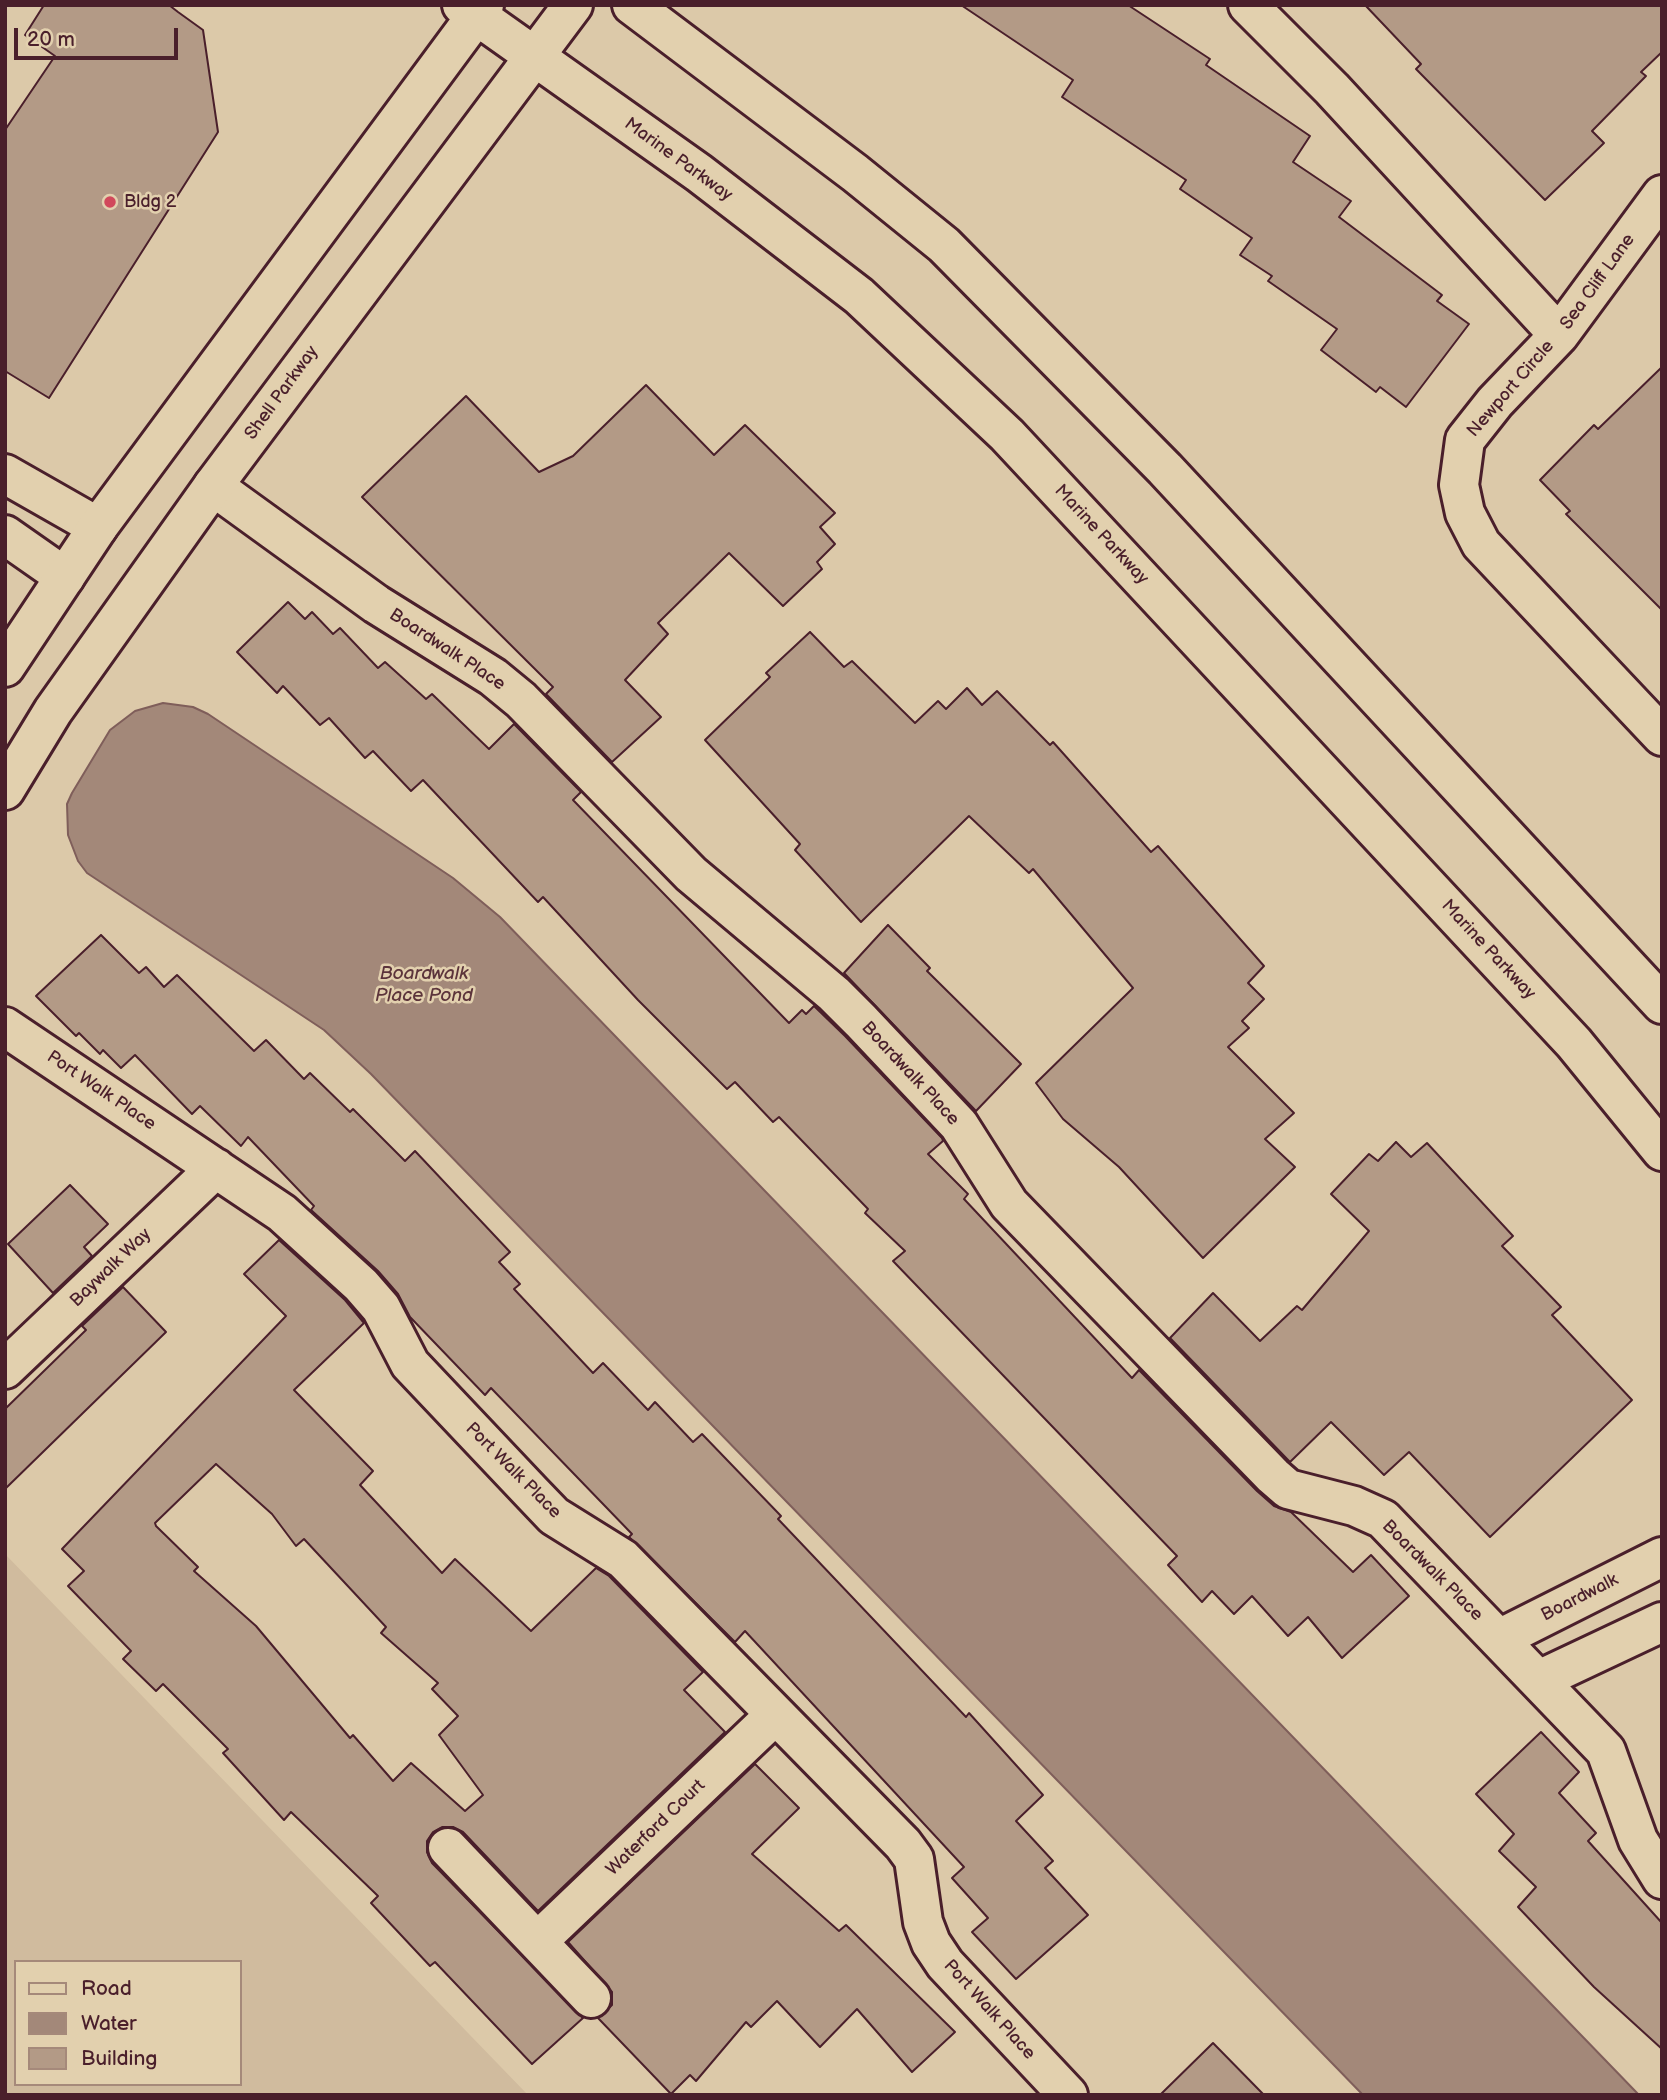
<!DOCTYPE html>
<html>
<head>
<meta charset="utf-8">
<style>
  body { margin:0 }
  #map { position:relative; width:1667px; height:2100px; overflow:hidden; background:#dcc9a9; font-family:"Balsamiq Sans",sans-serif }
  canvas { display:block }
  .frame { position:absolute; inset:0; border:7px solid #4a1f2b; pointer-events:none }
  .legend { position:absolute; left:14px; top:1960px; width:228px; height:126px; box-sizing:border-box; background:#e2d0ae; border:2px solid #a5897a; margin:0; padding:9px 12px; list-style:none; font-size:21px; color:#4a1f2b }
  .legend li { display:flex; align-items:center; gap:14px; height:35px }
  .legend b { width:35px; border:2px solid #a5897a }
  .scale { position:absolute; left:14px; top:28px; width:164px; height:32px; box-sizing:border-box; border:4px solid #4a1f2b; border-top:0; padding-left:9px; font-size:21px; line-height:24px; white-space:nowrap; color:#4a1f2b; -webkit-text-stroke:5px #e2d0ae; paint-order:stroke }
</style>
</head>
<body>
<div id="map">
<canvas width="1667" height="2100"></canvas>
<div class="frame"></div>
<ul class="legend">
<li><b style="height:9px;background:#e2d0ae"></b>Road</li>
<li><b style="height:19px;background:#a38879"></b>Water</li>
<li><b style="height:19px;background:#b39a86"></b>Building</li>
</ul>
<div class="scale">20 m</div>
</div>
<script>
const c = document.querySelector('canvas').getContext('2d');
c.lineJoin = 'round';
function fill(path, color) { c.fillStyle = color; c.fill(path, 'evenodd'); }
const toPath = rows => new Path2D(rows.map(r => 'M' + r).join(''));
function stroke(path, color, width, dash) { c.strokeStyle = color; c.lineWidth = width; c.lineCap = dash ? 'butt' : 'round'; c.setLineDash(dash || []); c.stroke(path); }
function write(font, color, halo, rows, align = 'center') {
  c.font = font + ' "Balsamiq Sans",sans-serif'; c.lineWidth = 5; c.setLineDash([]); c.textBaseline = 'middle'; c.strokeStyle = halo; c.fillStyle = color; for (const [text, x, y, turn = 0] of rows) {
    c.save(); c.translate(x, y); c.rotate((+turn || 0) * Math.PI / 180); c.textAlign = isNaN(turn) ? turn : align; if (halo) c.strokeText(text, 0, 0); c.fillText(text, 0, 0); c.restore();
  }
}
const built = toPath([
  [5,1554,291,1850,528,2095,5,2095],
  [16,1962,240,1962,240,2084,16,2084]
]);
const water = toPath([
  [163,703,193,707,208,714,453,878,500,917,1639,2095,1363,2095,371,1074,324,1030,87,873,78,861,68,835,67,804,72,793,110,730,135,711,163,703]
]);
const building = toPath([
  [44,5,169,5,178,12,203,30,218,132,49,398,5,371,5,130,55,56,25,35,44,5],
  [961,5,1128,5,1210,59,1206,65,1310,136,1293,162,1351,201,1339,217,1442,295,1437,301,1469,324,1406,407,1380,387,1376,392,1321,350,1337,329,1268,281,1272,276,1240,255,1252,238,1180,189,1186,180,1062,97,1073,80,961,5],
  [1365,5,1662,5,1662,52,1641,72,1646,76,1592,131,1604,143,1545,200,1416,69,1421,64,1365,5],
  [1662,367,1662,610,1566,514,1570,511,1540,480,1594,425,1598,429,1662,367],
  [646,385,714,455,745,425,835,513,820,527,835,544,817,562,822,569,783,606,729,553,658,623,668,634,625,680,661,717,612,762,546,694,553,687,362,497,466,396,539,472,573,456,646,385],
  [288,602,305,619,312,612,333,634,340,628,378,668,385,662,426,699,432,694,489,749,514,724,581,792,573,800,789,1023,802,1010,806,1014,814,1006,845,1036,942,1138,943,1141,928,1154,968,1194,964,1199,1132,1378,1139,1370,1257,1491,1274,1506,1291,1512,1353,1572,1371,1555,1409,1596,1342,1658,1308,1617,1288,1636,1252,1596,1234,1614,1212,1591,1202,1602,1168,1565,1177,1556,893,1261,905,1251,865,1213,868,1209,779,1117,773,1122,735,1082,727,1089,638,1000,543,897,538,902,423,780,411,791,373,751,365,758,329,718,320,725,283,686,277,693,237,652,288,602],
  [810,632,844,667,852,661,915,723,938,701,946,709,967,688,982,705,997,691,1050,745,1053,742,1151,852,1158,846,1264,966,1248,983,1264,999,1242,1021,1249,1028,1228,1047,1294,1113,1265,1139,1295,1167,1203,1258,1119,1167,1063,1119,1036,1083,1133,988,1033,869,1029,873,969,816,861,922,795,850,800,844,705,740,770,677,766,673,810,632],
  [888,925,930,968,927,971,1021,1064,976,1111,844,973,888,925],
  [101,935,139,973,146,967,164,987,177,975,254,1051,266,1040,304,1079,310,1073,350,1112,353,1109,405,1161,415,1151,510,1252,499,1262,520,1284,514,1289,593,1373,603,1363,648,1410,655,1402,693,1442,702,1434,781,1516,778,1519,966,1717,969,1713,1043,1795,1016,1821,1053,1861,1045,1868,1088,1915,1016,1979,972,1932,988,1918,952,1878,964,1867,745,1631,735,1642,629,1537,632,1534,491,1388,485,1395,410,1317,398,1294,378,1271,311,1210,314,1206,248,1137,241,1146,200,1106,192,1114,135,1055,121,1068,103,1050,100,1054,79,1033,76,1036,36,996,101,935],
  [1396,1142,1411,1157,1427,1143,1513,1236,1502,1246,1561,1307,1552,1315,1632,1400,1490,1537,1409,1452,1384,1475,1331,1422,1290,1462,1170,1338,1213,1293,1260,1341,1297,1306,1302,1310,1369,1231,1331,1194,1369,1154,1378,1161,1396,1142],
  [70,1185,108,1224,84,1247,92,1256,53,1293,8,1244,70,1185],
  [279,1240,345,1300,364,1323,294,1390,373,1471,360,1485,442,1573,455,1559,531,1631,596,1568,609,1576,703,1672,684,1690,725,1732,538,1911,463,1832,453,1827,442,1827,433,1832,427,1841,427,1852,432,1863,583,2018,532,2064,435,1962,430,1966,371,1903,378,1896,291,1812,284,1820,223,1753,228,1749,163,1684,156,1691,123,1659,131,1651,68,1586,84,1571,62,1549,286,1316,244,1274,279,1240],
  [216,1464,272,1514,296,1546,304,1539,386,1627,381,1633,438,1683,432,1689,458,1716,439,1735,483,1795,465,1811,411,1763,393,1781,353,1735,350,1738,256,1626,194,1571,198,1567,156,1526,155,1523,216,1464],
  [123,1287,166,1332,5,1489,5,1409,86,1330,82,1326,123,1287],
  [1541,1732,1579,1772,1559,1793,1596,1833,1588,1841,1662,1923,1662,2049,1594,1987,1518,1907,1536,1887,1499,1851,1514,1834,1476,1794,1541,1732],
  [755,1764,799,1808,752,1854,839,1931,846,1925,955,2032,912,2072,857,2009,820,2047,777,2001,751,2027,746,2022,696,2081,690,2075,671,2094,598,2018,612,2005,612,1992,568,1942,755,1764],
  [1213,2043,1264,2095,1160,2095,1213,2043]
]);
const street = toPath([
  [1248,5,1332,89,1559,335,1495,402,1465,440,1459,485,1465,513,1481,544,1662,736],
  [1559,335,1662,195],
  [5,474,98,527],
  [213,486,376,604,493,677,521,700,691,874,834,994,861,1021,959,1125,1009,1204,1273,1476,1288,1489,1354,1506,1383,1519,1606,1751,1638,1840,1662,1879],
  [5,535,65,577],
  [5,1027,282,1213,361,1285,381,1308,410,1364,532,1493,554,1516,623,1559,903,1844,914,1859,923,1922,931,1943,945,1964,1068,2095],
  [5,1369,216,1168],
  [1499,1639,1662,1557],
  [1539,1680,1662,1622],
  [448,1848,591,1998],
  [538,1941,775,1715]
]);
const secondary = toPath([
  [462,5,699,173,859,296,1007,435,1574,1043,1662,1151],
  [632,5,855,173,944,245,1165,469,1662,1004],
  [5,667,98,527,484,5],
  [5,790,53,711,213,486,573,5]
]);
const markers = [
  [110,202,7,"#d1495b"]
];
const streetNames = [
  ["Marine Parkway",678,160,36],
  ["Sea Cliff Lane",1598,282,-54],
  ["Newport Circle",1511,389,-49],
  ["Shell Parkway",282,393,-54],
  ["Marine Parkway",1101,535,47],
  ["Boardwalk Place",447,650,33],
  ["Marine Parkway",1488,950,47],
  ["Boardwalk Place",910,1074,47],
  ["Port Walk Place",101,1091,34],
  ["Baywalk Way",111,1268,-44],
  ["Port Walk Place",513,1471,45],
  ["Boardwalk Place",1432,1571,45],
  ["Boardwalk",1580,1598,-27],
  ["Waterford Court",656,1828,-44],
  ["Port Walk Place",989,2010,48]
];
const poiNames = [
  ["Bldg 2",124,202]
];
const waterNames = [
  ["Boardwalk",424,974],
  ["Place Pond",424,996]
];
fill(built, '#d0bb9e');
fill(water, '#a38879');
stroke(water, '#7f5e5a', 2);
fill(building, '#b39a86');
stroke(building, '#4a1f2b', 2);
stroke(street, '#4a1f2b', 44);
stroke(secondary, '#4a1f2b', 44);
stroke(street, '#e2d0ae', 38);
stroke(secondary, '#e2d0ae', 38);
for (const [x, y, r, color] of markers) { const dot = new Path2D(); dot.arc(x, y, r, 0, 2 * Math.PI); c.fillStyle = color; c.fill(dot); stroke(dot, '#e2d0ae', 2.5); }
write('18px', '#4a1f2b', '#e2d0ae', streetNames);
write('18px', '#4a1f2b', '#e2d0ae', poiNames, 'left');
write('italic 19px', '#5c343b', '#e2d0ae', waterNames);
</script>
</body>
</html>
